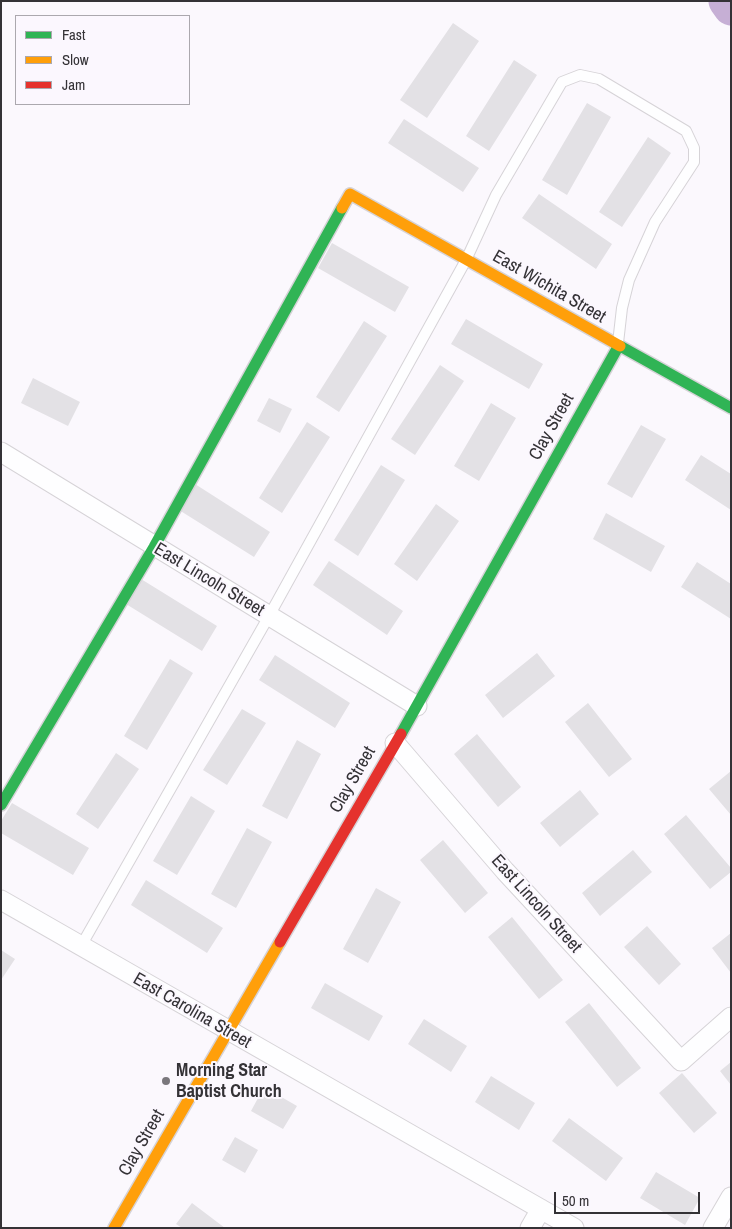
<!DOCTYPE html>
<html>
<head>
<meta charset="utf-8">
<style>
  body { margin:0 }
  #map { position:relative; width:732px; height:1229px; overflow:hidden; background:#fbf8fd; font-family:"Archivo Narrow",sans-serif }
  canvas { display:block }
  .frame { position:absolute; inset:0; border:2px solid #343236; pointer-events:none }
  .legend { position:absolute; left:15px; top:15px; width:175px; height:90px; box-sizing:border-box; background:#fbf7fe; border:1px solid #aba8ae; margin:0; padding:6px 9px; list-style:none; font-size:15px; color:#343236 }
  .legend li { display:flex; align-items:center; gap:10px; height:25px }
  .legend b { width:25px; border:1px solid #aba8ae }
  .scale { position:absolute; left:554px; top:1192px; width:146px; height:22px; box-sizing:border-box; border:2px solid #343236; border-top:0; padding-left:6px; font-size:15px; line-height:18px; white-space:nowrap; color:#343236; -webkit-text-stroke:4px #fbf7fe; paint-order:stroke }
</style>
</head>
<body>
<div id="map">
<canvas width="732" height="1229"></canvas>
<div class="frame"></div>
<ul class="legend">
<li><b style="height:6px;background:#30b455"></b>Fast</li>
<li><b style="height:6px;background:#ff9f0a"></b>Slow</li>
<li><b style="height:6px;background:#e5322d"></b>Jam</li>
</ul>
<div class="scale">50 m</div>
</div>
<script>
const c = document.querySelector('canvas').getContext('2d');
c.lineJoin = 'round';
const toPath = rows => new Path2D(rows.map(r => 'M' + r).join(''));
function stroke(path, color, width, dash) { c.strokeStyle = color; c.lineWidth = width; c.lineCap = dash ? 'butt' : 'round'; c.setLineDash(dash || []); c.stroke(path); }
function fill(path, color) { c.fillStyle = color; c.fill(path, 'evenodd'); }
function write(font, color, halo, rows, align = 'center') {
  c.font = font + ' "Archivo Narrow",sans-serif'; c.lineWidth = 4; c.setLineDash([]); c.textBaseline = 'middle'; c.strokeStyle = halo; c.fillStyle = color; for (const [text, x, y, turn = 0] of rows) {
    c.save(); c.translate(x, y); c.rotate((+turn || 0) * Math.PI / 180); c.textAlign = isNaN(turn) ? turn : align; if (halo) c.strokeText(text, 0, 0); c.fillText(text, 0, 0); c.restore();
  }
}
const river = toPath([
  [726,1,731,8]
]);
const building = toPath([
  [453,23,479,41,427,118,400,100],
  [514,60,537,75,489,151,466,136],
  [587,103,611,117,567,195,542,180],
  [404,119,479,168,463,192,388,143],
  [648,137,671,153,622,227,599,212],
  [539,194,612,244,596,269,522,218],
  [332,243,409,287,395,312,318,268],
  [466,319,543,364,529,389,451,344],
  [364,321,387,336,339,412,316,397],
  [440,365,464,381,415,455,391,439],
  [33,378,80,402,68,426,21,403],
  [269,398,292,409,280,433,257,421],
  [491,403,516,418,479,481,454,466],
  [307,422,330,437,282,513,259,498],
  [641,425,666,439,632,498,607,484],
  [701,455,731,474,731,510,685,480],
  [381,465,405,480,358,556,334,540],
  [195,484,270,532,254,557,179,510],
  [436,504,459,521,417,581,394,564],
  [606,513,665,546,651,572,593,539],
  [329,561,403,611,387,635,313,585],
  [697,562,731,584,731,619,681,587],
  [141,579,217,626,202,651,126,604],
  [537,653,555,676,503,718,485,695],
  [275,655,350,703,335,728,259,680],
  [170,659,193,673,147,750,124,736],
  [588,703,632,759,609,777,565,722],
  [242,709,266,723,227,785,203,770],
  [477,734,521,787,498,807,454,754],
  [297,740,321,754,287,819,262,806],
  [116,753,139,769,98,829,76,814],
  [731,771,731,815,709,789],
  [580,790,599,814,560,847,540,823],
  [191,796,215,811,177,875,153,861],
  [12,803,89,848,73,875,1,833,1,821],
  [686,815,731,868,731,872,710,889,664,834],
  [247,828,272,842,236,908,211,894],
  [443,840,488,893,465,913,420,860],
  [633,850,652,872,600,916,582,893],
  [146,880,223,928,207,953,131,905],
  [376,888,401,902,368,963,343,949],
  [512,917,563,980,539,999,488,937],
  [647,926,681,964,659,985,624,947],
  [731,933,731,973,712,948],
  [1,950,15,959,1,980],
  [325,983,383,1016,369,1041,311,1008],
  [589,1003,641,1068,617,1087,565,1022],
  [424,1019,467,1046,451,1072,408,1044],
  [731,1062,731,1085,720,1071],
  [682,1073,717,1113,694,1133,659,1093],
  [491,1076,535,1103,519,1130,475,1102],
  [264,1087,297,1106,283,1129,251,1111],
  [569,1118,623,1158,606,1181,552,1141],
  [235,1137,258,1150,245,1173,222,1160],
  [656,1172,700,1198,685,1225,640,1198],
  [192,1203,225,1228,182,1228,176,1224]
]);
const lane = toPath([
  [81,946,269,616,466,260,496,195,520,154,562,82,580,75,599,79,686,131,694,148,694,162,655,222,629,280,622,308,618,343]
]);
const street = toPath([
  [1,452,417,706],
  [395,743,505,871,681,1061,731,1017],
  [1,900,574,1228],
  [530,1228,541,1209],
  [713,1228,731,1197]
]);
const fast = toPath([
  [620,346,731,408],
  [401,734,618,347],
  [1,805,154,547,342,208]
]);
const slow = toPath([
  [342,208,350,194,620,346],
  [114,1228,280,942]
]);
const jam = toPath([
  [280,942,401,734]
]);
const markers = [
  [166,1081,5,"#7a777c"]
];
const streetNames = [
  ["East Wichita Street",549,287,30],
  ["Clay Street",552,427,-61],
  ["East Lincoln Street",209,580,31],
  ["Clay Street",353,780,-60],
  ["East Lincoln Street",536,904,48],
  ["East Carolina Street",192,1011,30],
  ["Clay Street",142,1143,-60]
];
const poiNames = [
  ["Morning Star",176,1071],
  ["Baptist Church",176,1092]
];
stroke(river, '#c6afd5', 35);
fill(building, '#e3e1e5');
stroke(lane, '#d6d3d7', 12);
stroke(street, '#d6d3d7', 21);
stroke(fast, '#d6d3d7', 14);
stroke(slow, '#d6d3d7', 14);
stroke(jam, '#d6d3d7', 14);
stroke(lane, '#fefeff', 10);
stroke(street, '#fefeff', 19);
stroke(fast, '#30b455', 11);
stroke(slow, '#ff9f0a', 11);
stroke(jam, '#e5322d', 11);
for (const [x, y, r, color] of markers) { const dot = new Path2D(); dot.arc(x, y, r, 0, 2 * Math.PI); c.fillStyle = color; c.fill(dot); stroke(dot, '#fbf7fe', 2); }
write('18px', '#343236', '#fbf7fe', streetNames);
write('bold 18px', '#343236', '#fbf7fe', poiNames, 'left');
</script>
</body>
</html>
